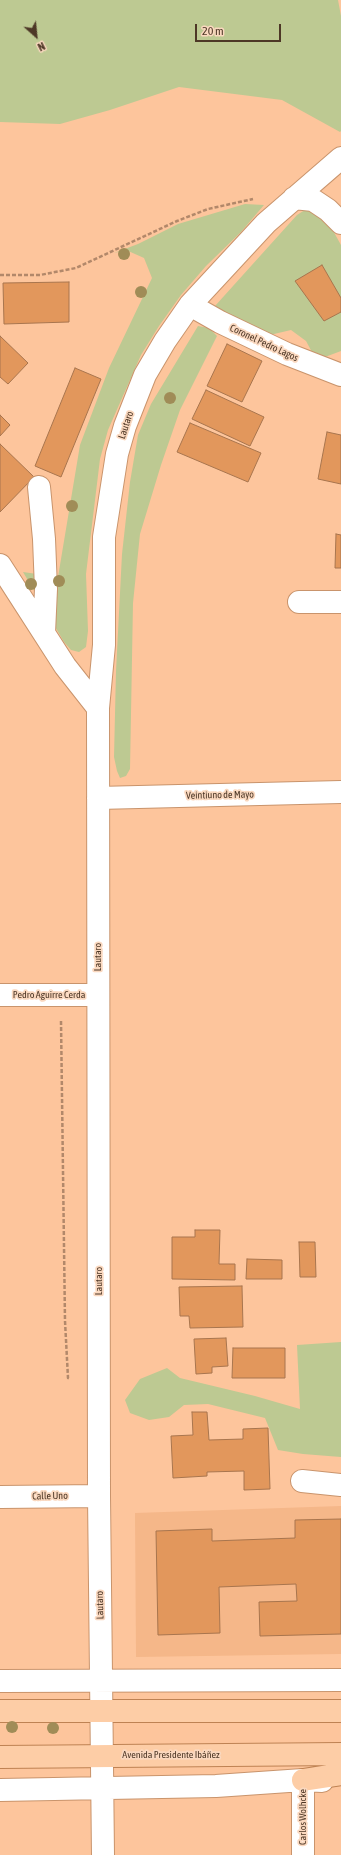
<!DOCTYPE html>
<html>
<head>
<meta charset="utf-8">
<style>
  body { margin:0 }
  #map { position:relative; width:341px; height:1855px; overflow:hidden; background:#fdc59c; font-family:"Asap Condensed",sans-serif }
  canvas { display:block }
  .north { position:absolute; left:16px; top:16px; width:40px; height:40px; -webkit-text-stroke:3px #fad8bf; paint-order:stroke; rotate:153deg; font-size:11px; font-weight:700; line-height:16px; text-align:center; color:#4d3726 }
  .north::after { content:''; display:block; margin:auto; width:14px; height:18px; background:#4d3726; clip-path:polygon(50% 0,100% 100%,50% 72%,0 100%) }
  .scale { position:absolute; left:195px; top:24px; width:86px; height:18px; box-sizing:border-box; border:2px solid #4d3726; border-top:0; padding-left:5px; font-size:12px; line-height:14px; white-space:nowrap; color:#4d3726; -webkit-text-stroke:3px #fad8bf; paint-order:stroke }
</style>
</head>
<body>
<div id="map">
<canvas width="341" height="1855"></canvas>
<div class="north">N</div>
<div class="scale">20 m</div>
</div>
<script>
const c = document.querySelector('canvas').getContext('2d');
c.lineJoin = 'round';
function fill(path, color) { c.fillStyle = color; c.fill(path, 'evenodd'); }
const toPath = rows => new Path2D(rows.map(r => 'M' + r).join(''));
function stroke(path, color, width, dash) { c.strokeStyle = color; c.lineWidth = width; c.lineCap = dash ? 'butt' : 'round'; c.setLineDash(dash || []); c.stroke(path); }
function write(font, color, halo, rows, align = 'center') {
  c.font = font + ' "Asap Condensed",sans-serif'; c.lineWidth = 3.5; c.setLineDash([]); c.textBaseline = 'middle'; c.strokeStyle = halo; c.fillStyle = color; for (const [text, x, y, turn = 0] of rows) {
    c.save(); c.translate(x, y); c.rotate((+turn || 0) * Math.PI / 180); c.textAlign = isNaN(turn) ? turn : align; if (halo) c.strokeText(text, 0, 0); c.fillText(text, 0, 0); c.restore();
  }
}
const built = toPath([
  [341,1506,341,1654,136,1657,135,1513]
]);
const green = toPath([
  [0,0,338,0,341,16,341,131,340,132,282,100,179,87,110,110,60,124,0,122],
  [245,204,264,205,241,232,206,266,181,295,159,326,141,355,108,430,100,459,86,574,88,631,86,647,79,652,71,650,64,642,23,572,58,577,80,445,109,368,152,278,144,258,126,250,114,253,138,244,178,224],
  [308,208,323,216,331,227,341,245,341,351,325,357,313,354,306,341,291,330,274,334,263,334,215,306,297,215],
  [198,326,209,328,217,336,180,410,161,465,140,534,133,603,130,769,126,776,120,778,117,771,114,757,116,671,122,554,130,482,138,435,151,404],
  [341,1342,341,1457,303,1454,278,1450,265,1418,208,1404,184,1405,169,1417,149,1420,130,1413,125,1400,140,1379,167,1368,180,1378,255,1396,300,1409,297,1345]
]);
const building = toPath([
  [322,265,341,298,341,312,324,321,295,281,322,265],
  [69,282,69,322,4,324,3,283,69,282],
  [0,336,28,363,8,384,0,377,0,336],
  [227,344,262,361,242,402,207,386,227,344],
  [75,368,101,379,61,477,35,466,75,368],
  [206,390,264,417,250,446,192,419,206,390],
  [0,415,10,425,0,436,0,415],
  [190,423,261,453,248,482,177,452,190,423],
  [327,432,341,435,341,484,318,479,327,432],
  [0,444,34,477,0,512,0,444],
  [336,534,341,535,341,568,335,568,336,534],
  [195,1230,220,1230,219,1264,235,1264,235,1280,172,1279,172,1237,195,1237,195,1230],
  [299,1242,315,1242,316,1277,300,1277,299,1242],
  [247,1259,282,1260,282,1279,246,1279,247,1259],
  [242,1286,243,1327,190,1328,189,1316,180,1316,179,1287,242,1286],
  [226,1338,228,1366,212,1367,212,1373,196,1374,194,1339,226,1338],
  [233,1348,285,1348,285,1378,232,1378,233,1348],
  [192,1412,207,1412,209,1440,243,1439,243,1429,268,1428,270,1489,244,1490,244,1471,207,1472,207,1476,173,1478,171,1436,193,1435,192,1412],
  [341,1519,341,1634,260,1636,259,1602,297,1601,296,1584,219,1587,220,1633,158,1635,156,1531,212,1529,212,1541,295,1538,295,1520,341,1519]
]);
const path = toPath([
  [0,275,40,275,76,268,177,221,208,209,253,199],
  [61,1021,65,1321,68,1378,70,1378]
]);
const minor = toPath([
  [294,198,313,200,328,210,341,223],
  [190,305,220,322,287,354,341,375],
  [39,487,44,539,46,589,44,633],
  [0,565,65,666,98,708],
  [299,602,341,602],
  [98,798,341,792],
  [0,995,98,995],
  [302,1481,341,1485],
  [0,1497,99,1496],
  [0,1681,341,1680],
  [0,1790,216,1786,303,1780,322,1781],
  [103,1855,99,1496,98,708,104,645,104,537,117,454,125,426,145,375,165,341,190,305,266,223,341,158],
  [303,1855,303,1780]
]);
const major = toPath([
  [0,1711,341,1711],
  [0,1757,341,1754],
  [303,1780,341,1774]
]);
const trees = [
  [124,254],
  [141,292],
  [170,398],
  [72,506],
  [59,581],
  [31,584],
  [12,1727],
  [53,1728]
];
const streetNames = [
  ["Coronel Pedro Lagos",264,343,25],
  ["Lautaro",126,425,-72],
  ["Veintiuno de Mayo",220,795,-1],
  ["Lautaro",98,957,-90],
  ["Pedro Aguirre Cerda",49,995],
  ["Lautaro",99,1281,-90],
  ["Calle Uno",50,1496,-1],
  ["Lautaro",100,1605,-91],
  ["Avenida Presidente Ibáñez",171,1755],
  ["Carlos Wolhcke",303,1817,-90]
];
fill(built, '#f5b789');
fill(green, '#bdc992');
fill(building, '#e2975c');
stroke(building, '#a8754e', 1);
stroke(minor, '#c9946c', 24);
stroke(major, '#be8253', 24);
stroke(path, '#b2886a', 2.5, [4, 2]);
stroke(minor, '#fff', 22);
stroke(major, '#fdcda6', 22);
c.fillStyle = '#a08c57';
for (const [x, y] of trees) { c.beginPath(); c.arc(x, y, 6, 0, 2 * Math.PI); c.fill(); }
write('10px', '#4d3726', '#fad8bf', streetNames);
</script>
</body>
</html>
